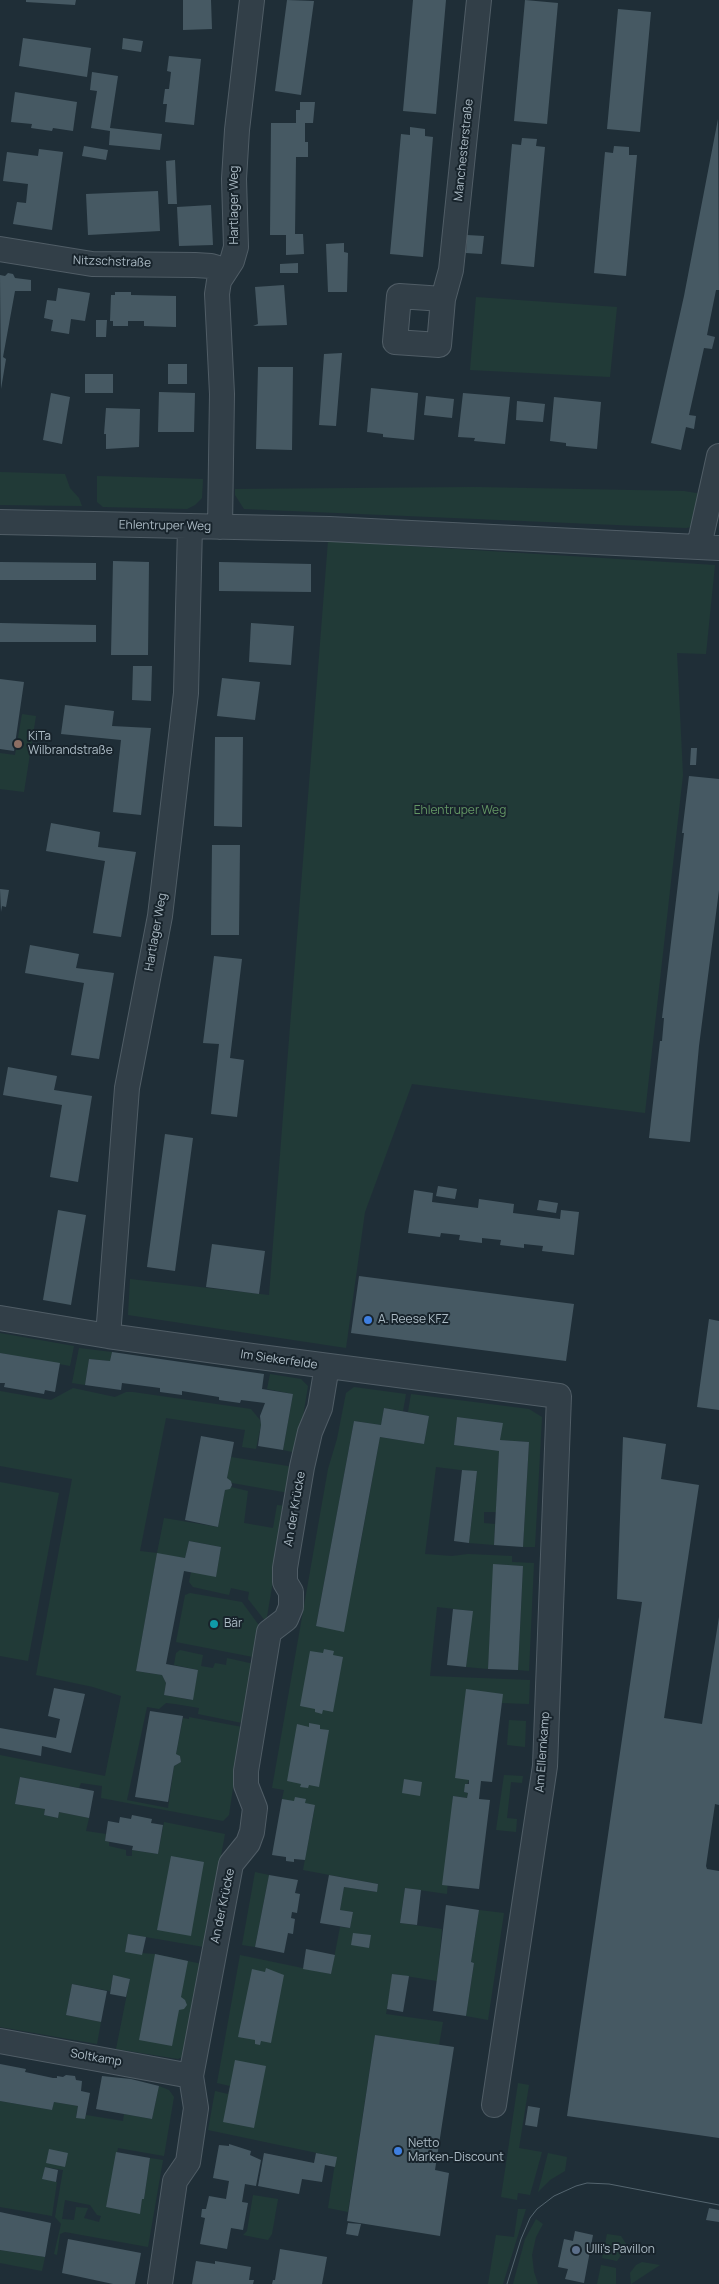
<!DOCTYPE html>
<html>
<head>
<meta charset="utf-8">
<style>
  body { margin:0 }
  canvas { display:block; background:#1f2e37 }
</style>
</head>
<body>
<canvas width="719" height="2284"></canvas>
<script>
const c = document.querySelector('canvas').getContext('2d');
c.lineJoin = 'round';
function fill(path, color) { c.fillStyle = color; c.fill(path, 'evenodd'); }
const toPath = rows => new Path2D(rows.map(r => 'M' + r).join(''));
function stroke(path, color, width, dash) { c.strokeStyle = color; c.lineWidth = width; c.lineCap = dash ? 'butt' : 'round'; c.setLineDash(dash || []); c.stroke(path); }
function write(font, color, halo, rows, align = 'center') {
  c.font = font + ' Manrope,sans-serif'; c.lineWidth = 4; c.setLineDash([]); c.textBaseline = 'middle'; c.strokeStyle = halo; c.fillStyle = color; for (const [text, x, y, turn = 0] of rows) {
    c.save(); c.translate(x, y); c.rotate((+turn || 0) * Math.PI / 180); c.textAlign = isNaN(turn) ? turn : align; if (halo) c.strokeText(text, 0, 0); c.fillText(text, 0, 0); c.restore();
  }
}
const green = toPath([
  [476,297,617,307,610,377,470,370],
  [0,472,65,474,70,488,79,498,82,506,0,505],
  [97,476,203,479,202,498,195,505,187,509,103,507,97,502],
  [475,487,684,491,702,494,692,527,686,528,244,509,235,495,235,489],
  [328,541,715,565,706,654,677,653,683,775,645,1113,412,1084,365,1212,346,1348,128,1315,130,1279,269,1295],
  [22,714,36,716,24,792,0,789,0,753,15,755],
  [0,1333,74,1346,70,1366,0,1353],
  [79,1348,112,1352,110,1361,89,1359,85,1385,72,1383],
  [270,1374,301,1379,308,1386,297,1453,283,1450,293,1394,267,1389],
  [354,1387,406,1394,403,1411,384,1408,381,1425,354,1421,316,1626,354,1579,380,1437,424,1444,429,1416,408,1412,411,1394,529,1409,542,1417,535,1547,523,1547,529,1442,500,1440,502,1423,457,1417,454,1445,499,1451,496,1512,484,1512,484,1523,495,1524,494,1545,469,1543,477,1472,436,1467,425,1554,452,1556,468,1554,512,1556,512,1562,534,1563,529,1671,518,1670,523,1566,494,1564,488,1669,466,1667,472,1611,437,1607,430,1676,530,1680,529,1704,501,1703,502,1694,466,1690,469,1780,464,1792,468,1793,467,1798,453,1796,447,1894,405,1888,400,1923,442,1929,437,1981,393,1974,386,2014,443,2022,439,2045,375,2035,348,2212,328,2208,336,2157,208,2130,215,2091,228,2094,230,2086,217,2083,240,1955,331,1974,340,1927,350,1928,353,1912,340,1910,344,1887,376,1892,378,1884,303,1870,315,1806,282,1799,284,1790,272,1788,328,1469,337,1439,346,1393],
  [73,1388,115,1397,126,1392,133,1392,251,1409,260,1420,261,1425,256,1449,242,1447,245,1430,166,1418,140,1551,157,1553,164,1518,218,1527,225,1490,231,1487,248,1491,244,1523,273,1528,277,1505,286,1506,266,1622,248,1599,249,1592,231,1588,229,1595,193,1587,189,1582,191,1572,216,1576,221,1547,189,1541,185,1558,157,1554,136,1671,162,1675,166,1683,164,1695,192,1700,198,1670,174,1665,176,1653,180,1650,203,1655,201,1666,213,1668,215,1663,226,1665,227,1658,254,1664,242,1723,198,1714,199,1708,175,1704,166,1703,159,1709,147,1707,127,1800,168,1808,174,1766,181,1762,180,1756,176,1754,183,1718,189,1719,189,1717,242,1727,229,1815,223,1821,101,1798,102,1786,81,1783,79,1788,20,1777,15,1804,45,1809,44,1815,58,1818,59,1812,89,1818,86,1831,106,1834,105,1841,109,1842,109,1846,126,1850,126,1855,127,1856,132,1856,132,1850,158,1854,164,1822,225,1834,204,1947,128,1934,125,1952,155,1954,202,1964,184,2056,178,2059,116,2049,130,1979,120,1977,113,1976,110,1991,72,1984,66,2015,101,2022,97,2044,0,2027,0,1755,105,1776,121,1696,93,1687,36,1675,72,1479,0,1466,0,1391,51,1400],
  [231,1457,294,1467,289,1493,232,1483,227,1478],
  [0,1482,59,1493,28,1661,0,1656],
  [190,1593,242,1602,263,1631,258,1658,176,1642,185,1595],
  [509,1720,526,1721,525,1747,507,1745],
  [504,1775,523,1776,522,1783,511,1782,507,1818,517,1819,516,1832,496,1830],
  [255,1872,269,1875,255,1947,242,1945],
  [479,1910,504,1913,488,2020,466,2016,474,1963,471,1962],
  [518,2083,529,2085,519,2148,542,2152,530,2195,518,2193,517,2200,501,2197],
  [159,2086,169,2090,174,2097,164,2156,118,2148,106,2207,140,2213,142,2199,144,2199,150,2158,163,2160,148,2247,65,2232,60,2234,57,2255,54,2254,61,2224,55,2217,63,2170,45,2167,43,2179,57,2182,52,2216,0,2207,0,2101,52,2110,54,2102,78,2106,76,2117,85,2119,86,2115,123,2121,124,2114,152,2119],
  [65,2200,90,2205,97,2215,101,2216,99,2222,84,2218,88,2208,76,2207,74,2220,62,2219],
  [548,2153,567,2157,565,2171,550,2180,538,2192],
  [253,2195,278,2199,272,2234,268,2240,243,2235,247,2231],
  [518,2209,526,2209,503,2284,488,2284,496,2235,514,2237],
  [536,2219,543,2224,536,2237,532,2255,534,2272,538,2284,513,2284,525,2239],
  [607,2234,621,2236,629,2248,622,2254,617,2261,602,2258],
  [0,2250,45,2257,42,2271,0,2263],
  [642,2262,660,2265,631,2284,630,2273,636,2265],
  [601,2265,616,2268,616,2284,597,2284]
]);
const building = toPath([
  [26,0,76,0,75,5,26,2],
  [183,0,211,0,212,29,183,30],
  [287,0,314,1,301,95,275,91],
  [413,0,446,0,436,114,403,111],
  [525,0,558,3,547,124,514,121],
  [618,9,651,12,640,132,607,129],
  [23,38,91,48,87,77,19,66],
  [123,38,143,41,141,52,122,49],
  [169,56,201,59,194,125,165,122,167,104,163,104,165,89,169,89,171,72,167,71],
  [92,72,118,76,110,128,162,134,160,150,109,145,110,131,91,128,97,91,90,90],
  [15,92,77,102,73,131,53,128,52,131,31,128,32,124,11,122],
  [300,102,315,102,313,123,305,123,305,142,308,142,308,157,296,157,295,234,303,234,304,254,286,255,286,235,270,235,271,123,296,123,296,110,300,110],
  [718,119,719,290,716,290,707,335,715,337,712,349,704,348,689,415,696,416,694,429,686,427,681,450,651,443,684,296],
  [410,127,425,129,425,136,433,137,423,257,390,254,401,134,410,135],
  [522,138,537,139,536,146,545,147,534,267,501,264,512,144,521,145],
  [84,146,108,150,106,160,82,156],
  [614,146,629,147,629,155,637,155,626,276,594,273,605,152,613,153],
  [39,149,63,152,52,230,13,224,17,202,26,203,28,184,3,181,7,152,38,156],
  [175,160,177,204,168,204,166,161],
  [158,191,160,231,88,235,86,194],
  [211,205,213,245,179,246,177,207],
  [467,235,484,236,482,254,466,253],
  [344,243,344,252,348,253,347,292,328,292,326,244],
  [298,263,298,273,280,273,280,264],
  [8,273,13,274,15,278,31,280,31,291,15,291,3,357,6,359,1,389,0,275,5,276],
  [284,285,287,325,253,326,258,324,255,287],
  [58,288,90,293,85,321,71,319,69,334,51,331,53,320,44,318,47,300,56,301],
  [115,292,131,292,131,295,176,296,176,327,144,326,144,321,128,321,128,326,113,326,113,321,110,321,111,295,115,295],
  [96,320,107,320,106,337,96,337],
  [342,353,336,426,319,425,324,354],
  [168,364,187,364,187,384,168,384],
  [258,367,293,367,292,450,256,449],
  [85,374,113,374,113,393,85,393],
  [371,388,418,393,414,440,383,437,383,434,367,432],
  [159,392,195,393,194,432,158,432],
  [51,393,70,397,62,444,43,440],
  [463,393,510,397,505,444,474,441,475,438,458,437],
  [426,396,454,399,452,418,424,415],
  [554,397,601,402,597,449,566,446,566,443,550,441],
  [517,401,545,404,543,422,516,420],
  [106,408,140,409,139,447,106,449,106,434,104,434],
  [113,561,149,562,148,655,111,655],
  [0,562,96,563,96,580,0,580],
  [219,562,311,564,311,592,219,591],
  [0,623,96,625,96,642,0,642],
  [251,623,294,626,291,665,249,662],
  [133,666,152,666,151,701,132,700],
  [222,678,260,682,255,720,217,716],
  [0,679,24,682,14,751,0,749],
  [65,705,114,711,112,726,151,728,141,815,113,812,121,740,61,734],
  [215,737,243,737,242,827,214,826],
  [691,748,697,748,696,765,690,765],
  [689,776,719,779,719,890,699,1046,690,1142,649,1138,660,1041,662,1041,664,1018,662,1018,684,833,682,833],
  [51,823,100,832,98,847,136,852,121,937,93,933,105,861,46,851],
  [212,845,240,845,239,935,211,935],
  [0,889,9,890,6,907,2,906,1,912],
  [30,945,79,954,76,968,114,973,99,1059,71,1055,84,983,25,973],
  [214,956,242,959,230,1058,244,1060,237,1117,211,1114,219,1044,203,1043],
  [8,1067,57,1076,54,1090,92,1096,78,1182,50,1177,62,1105,3,1095],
  [165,1134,193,1138,175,1271,147,1267],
  [438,1186,457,1189,455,1199,436,1196],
  [414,1190,433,1193,432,1202,478,1208,479,1199,514,1204,513,1213,560,1219,561,1210,579,1212,574,1255,542,1251,543,1246,524,1244,524,1248,500,1245,501,1240,482,1238,482,1243,459,1240,460,1235,441,1233,440,1237,408,1233],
  [539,1200,558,1203,556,1213,537,1210],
  [58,1210,86,1215,71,1305,43,1300],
  [212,1244,265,1251,259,1294,206,1287],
  [359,1276,574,1304,566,1361,351,1333],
  [709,1319,719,1321,719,1410,697,1407],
  [112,1352,264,1374,262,1389,293,1394,283,1450,258,1446,261,1425,260,1416,265,1403,241,1400,240,1403,219,1400,219,1397,182,1391,182,1395,160,1392,160,1388,122,1383,121,1390,85,1385,89,1359,110,1361],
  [0,1353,60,1363,55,1392,45,1390,44,1394,4,1387,5,1383,0,1383],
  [384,1408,429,1416,424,1444,380,1437,344,1632,316,1626,354,1421,381,1425],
  [457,1417,503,1423,500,1440,529,1442,523,1547,494,1545,499,1451,454,1445],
  [201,1436,234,1442,227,1478,231,1481,232,1485,230,1489,225,1490,218,1527,185,1520],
  [623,1437,666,1444,661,1479,699,1485,664,1718,702,1724,719,1617,719,1805,715,1804,706,1866,707,1869,719,1871,719,2138,567,2116,642,1602,617,1599],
  [462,1470,477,1471,469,1543,454,1541],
  [189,1541,221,1547,216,1577,184,1571,166,1664,198,1670,193,1700,164,1695,166,1683,162,1675,136,1671,157,1553,185,1558],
  [493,1564,523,1566,518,1670,488,1669],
  [453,1609,473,1611,466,1667,447,1665],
  [324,1649,334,1651,333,1655,343,1657,333,1712,323,1710,322,1714,315,1712,315,1709,300,1706,310,1651,323,1653],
  [54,1688,85,1694,71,1753,42,1746,41,1756,0,1748,0,1728,56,1738,60,1719,48,1716],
  [466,1689,503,1694,492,1782,481,1781,479,1799,490,1800,479,1889,442,1885,453,1796,467,1798,468,1793,464,1792,465,1784,469,1784,469,1780,455,1778],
  [150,1711,183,1716,176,1754,180,1756,181,1762,174,1766,168,1802,135,1797],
  [309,1723,320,1725,320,1729,329,1730,319,1787,309,1785,308,1788,300,1787,301,1784,287,1781,297,1724,309,1727],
  [20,1777,94,1791,89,1818,59,1812,58,1818,44,1815,45,1809,15,1804],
  [404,1779,422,1782,420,1796,402,1793],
  [295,1797,306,1799,305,1803,315,1805,305,1860,294,1859,294,1862,286,1861,286,1857,272,1855,282,1799,294,1801],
  [132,1815,152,1819,151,1823,163,1825,158,1854,132,1850,133,1846,105,1841,108,1821,119,1823,120,1817,131,1819],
  [171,1856,204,1862,191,1936,157,1930],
  [269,1875,298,1880,295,1893,300,1894,297,1913,292,1912,291,1918,295,1919,294,1926,293,1934,288,1933,284,1953,255,1947],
  [329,1875,378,1884,377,1892,344,1887,340,1910,353,1912,350,1928,320,1923],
  [405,1888,421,1890,417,1925,400,1923],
  [446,1905,479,1910,471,1962,474,1963,466,2016,433,2011],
  [353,1933,371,1935,369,1948,351,1945],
  [128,1934,146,1937,142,1955,125,1952],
  [306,1949,335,1955,331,1974,303,1969],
  [155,1954,188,1961,181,1997,185,2000,187,2005,184,2009,179,2010,172,2046,139,2040],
  [266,1968,284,1975,271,2043,261,2041,260,2045,255,2044,255,2040,238,2037,252,1969,265,1972],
  [392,1974,409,1976,403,2012,387,2009],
  [113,1975,130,1979,126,1997,110,1994],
  [72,1984,107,1991,101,2022,66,2015],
  [375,2035,454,2047,435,2170,449,2173,440,2236,347,2221],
  [235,2060,266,2066,254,2128,223,2122],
  [0,2064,26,2069,25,2072,53,2078,57,2078,57,2076,63,2077,66,2075,75,2076,76,2080,82,2081,81,2091,90,2093,85,2119,76,2118,78,2106,54,2102,52,2110,0,2101],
  [102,2076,131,2079,159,2086,152,2119,96,2109],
  [528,2106,540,2108,537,2127,525,2125],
  [229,2144,251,2151,250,2155,261,2160,256,2186,245,2184,242,2202,248,2203,243,2230,231,2228,227,2249,200,2244,205,2218,201,2217,202,2209,206,2209,209,2196,226,2199,229,2181,213,2178,219,2145,229,2146],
  [49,2149,68,2153,65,2167,46,2163],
  [116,2152,150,2158,144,2199,142,2199,140,2214,106,2207],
  [264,2153,314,2163,316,2153,337,2157,335,2167,325,2165,322,2182,302,2179,299,2194,258,2186],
  [45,2167,58,2170,56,2182,42,2179],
  [709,2208,719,2210,719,2222,706,2220],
  [0,2212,51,2223,45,2257,0,2250],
  [348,2223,361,2224,358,2236,346,2234],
  [575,2231,593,2235,584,2283,565,2279,568,2269,558,2267,564,2239,573,2241],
  [68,2239,141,2253,135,2284,113,2284,62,2273],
  [280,2249,327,2257,322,2284,272,2284,273,2280,275,2280],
  [196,2261,215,2264,215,2261,251,2267,249,2280,254,2280,253,2284,192,2284]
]);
const street = toPath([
  [0,249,92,264,195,265,211,266,225,270],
  [443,299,399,296,395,342,439,345,443,299,451,270,479,0],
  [0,522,329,529,719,548],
  [220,527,222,394,217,294,219,281,232,261,236,247,234,179,237,130,252,0],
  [699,546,719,456],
  [0,1318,108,1336,252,1356,559,1396,545,1766,494,2105],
  [108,1336,127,1088,160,916,186,693,190,526],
  [0,2041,191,2076],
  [160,2284,175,2181,188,2162,196,2108,191,2076,231,1864,248,1843,252,1832,255,1808,246,1785,246,1771,269,1632,286,1619,291,1607,291,1592,285,1582,285,1568,302,1467,310,1432,320,1408,327,1366]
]);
const tram = toPath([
  [507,2284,521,2239,530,2218,537,2209,554,2196,576,2186,587,2183,609,2184,719,2205]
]);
const markers = [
  [18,744,5,"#8d6e63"],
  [368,1320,5,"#3f7fe0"],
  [214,1624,5,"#0f9aa8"],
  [398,2151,5,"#3f7fe0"],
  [576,2250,5,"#5c6f8a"]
];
const streetNames = [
  ["Manchesterstraße",464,150,-84],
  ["Hartlager Weg",235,205,-90],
  ["Nitzschstraße",112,262,2],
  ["Ehlentruper Weg",165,526,1],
  ["Hartlager Weg",156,932,-80],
  ["Im Siekerfelde",279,1360,8],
  ["An der Krücke",295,1509,-80],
  ["Am Ellernkamp",543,1752,-86],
  ["An der Krücke",223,1906,-78],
  ["Soltkamp",96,2058,10]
];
const poiNames = [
  ["KiTa",28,737],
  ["Wilbrandstraße",28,751],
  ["A. Reese KFZ",378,1320],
  ["Bär",224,1624],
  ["Netto",408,2144],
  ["Marken-Discount",408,2158],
  ["Ulli's Pavillon",586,2250]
];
const parkNames = [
  ["Ehlentruper Weg",460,811]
];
fill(green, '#213a37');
fill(building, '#465963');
stroke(street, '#505d66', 26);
stroke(street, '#323f48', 24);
stroke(tram, '#54656f', 1);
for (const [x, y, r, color] of markers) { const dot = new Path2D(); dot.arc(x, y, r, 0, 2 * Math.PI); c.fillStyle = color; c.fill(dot); stroke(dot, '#18242c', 2); }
write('12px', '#acbbc5', '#18242c', streetNames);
write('12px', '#acbbc5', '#18242c', poiNames, 'left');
write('12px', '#639664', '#18242c', parkNames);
</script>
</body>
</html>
